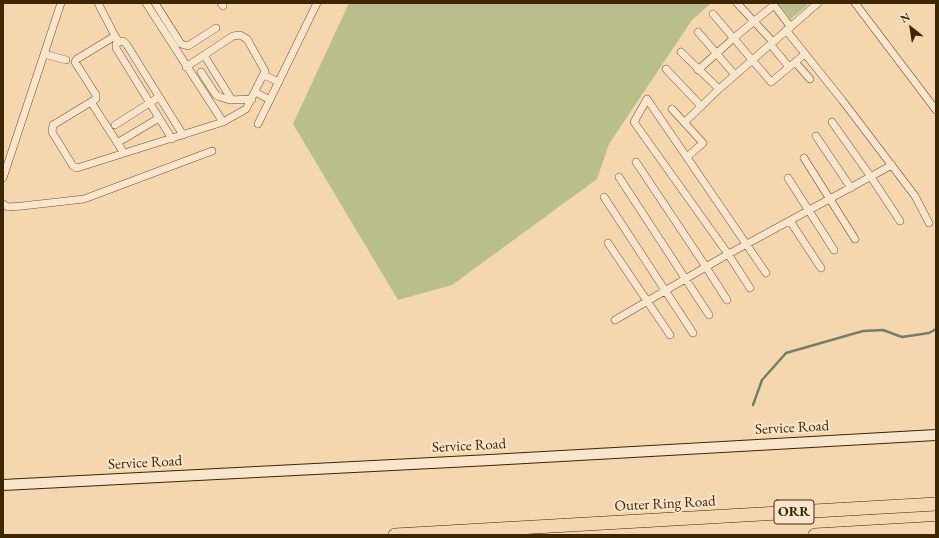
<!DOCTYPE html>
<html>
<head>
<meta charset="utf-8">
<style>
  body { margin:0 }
  #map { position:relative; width:939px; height:538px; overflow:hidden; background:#f5d7af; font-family:"EB Garamond",serif }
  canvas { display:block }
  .frame { position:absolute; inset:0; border:4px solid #3d2602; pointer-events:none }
  .north { position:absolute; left:891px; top:8px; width:40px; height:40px; -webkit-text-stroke:3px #f8e5cb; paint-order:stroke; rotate:330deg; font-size:11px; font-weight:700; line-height:16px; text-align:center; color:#3d2602 }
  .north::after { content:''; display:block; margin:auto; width:14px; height:18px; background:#3d2602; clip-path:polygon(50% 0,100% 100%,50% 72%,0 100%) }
</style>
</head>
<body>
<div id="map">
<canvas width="939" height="538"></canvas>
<div class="frame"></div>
<div class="north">N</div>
</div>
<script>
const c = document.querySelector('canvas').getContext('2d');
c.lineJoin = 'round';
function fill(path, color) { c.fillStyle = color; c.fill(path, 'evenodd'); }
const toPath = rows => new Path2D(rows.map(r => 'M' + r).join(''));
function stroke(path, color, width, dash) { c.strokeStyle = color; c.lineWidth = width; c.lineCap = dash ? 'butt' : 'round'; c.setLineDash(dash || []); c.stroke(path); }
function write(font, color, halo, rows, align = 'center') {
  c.font = font + ' "EB Garamond",serif'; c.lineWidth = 4; c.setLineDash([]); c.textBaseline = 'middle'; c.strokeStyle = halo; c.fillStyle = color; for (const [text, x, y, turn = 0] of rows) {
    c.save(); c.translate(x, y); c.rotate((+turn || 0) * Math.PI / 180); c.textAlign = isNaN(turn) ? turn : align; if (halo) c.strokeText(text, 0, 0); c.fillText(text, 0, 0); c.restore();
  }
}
const green = toPath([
  [349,3,711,3,692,20,609,144,597,179,452,285,398,300,293,124],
  [778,3,810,3,791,19]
]);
const stream = toPath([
  [753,405,762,380,786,353,863,331,883,330,902,337,929,333,936,329]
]);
const street = toPath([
  [98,3,115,36],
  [146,3,223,122],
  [155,3,181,44,188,46,216,28],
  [221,3,223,6],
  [737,3,773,42],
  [855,3,936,110],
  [713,14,771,82,805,54],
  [786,30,842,100,915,196,929,223],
  [698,32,735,75],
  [119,42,115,36,77,59,75,62,96,95,96,99,91,102,124,153],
  [771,45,789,67],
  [681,52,719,89],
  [44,54,66,60],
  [204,55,232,100],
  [795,62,810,79],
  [666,69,701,106],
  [698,70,735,37,774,5,790,26],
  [201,72,216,95,220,97,230,100,252,99],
  [264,75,279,82],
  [255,92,270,100],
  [91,102,53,125,52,132,73,166,77,168,223,122,246,109,265,71,247,39,240,35,233,36,186,67],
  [672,109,703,143,687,157],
  [685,122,719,89,818,3],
  [832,122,871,177,900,221],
  [258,124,317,3],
  [115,125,159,97],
  [816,136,851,188],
  [172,139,116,48,116,44,119,42,123,41,127,45,183,135],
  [117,143,159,118],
  [804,158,855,239],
  [636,162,706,267,727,300],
  [619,177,709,315],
  [3,178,61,3],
  [788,178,834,250],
  [604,197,693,333],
  [3,204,8,207,22,206,84,199,212,151],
  [790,221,821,268],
  [608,243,670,335],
  [750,288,728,254,634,122,647,99,766,273],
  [615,320,723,257,892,165]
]);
const secondary = toPath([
  [3,485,490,460,936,435]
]);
const highway = toPath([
  [395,535,936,504],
  [815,535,936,528]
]);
const shields = [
  [794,512,40]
];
const shieldNames = [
  ["ORR",794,512]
];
const streetNames = [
  ["Service Road",792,428,-3],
  ["Service Road",469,446,-3],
  ["Service Road",145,463,-3],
  ["Outer Ring Road",665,504,-3]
];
fill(green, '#b8bf8d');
stroke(stream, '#767e69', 2.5);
stroke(street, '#6b522d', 8);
stroke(secondary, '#3d2602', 12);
stroke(highway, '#3d2602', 14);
stroke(street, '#f8e5cb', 7);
stroke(secondary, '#f8e5cb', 10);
stroke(highway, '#f5d7af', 13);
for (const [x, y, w] of shields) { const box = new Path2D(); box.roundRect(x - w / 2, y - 12, w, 24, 3); c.fillStyle = '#f8e5cb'; c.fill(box); stroke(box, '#3d2602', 1); }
write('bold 14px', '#3d2602', null, shieldNames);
write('15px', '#3d2602', '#f8e5cb', streetNames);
</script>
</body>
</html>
